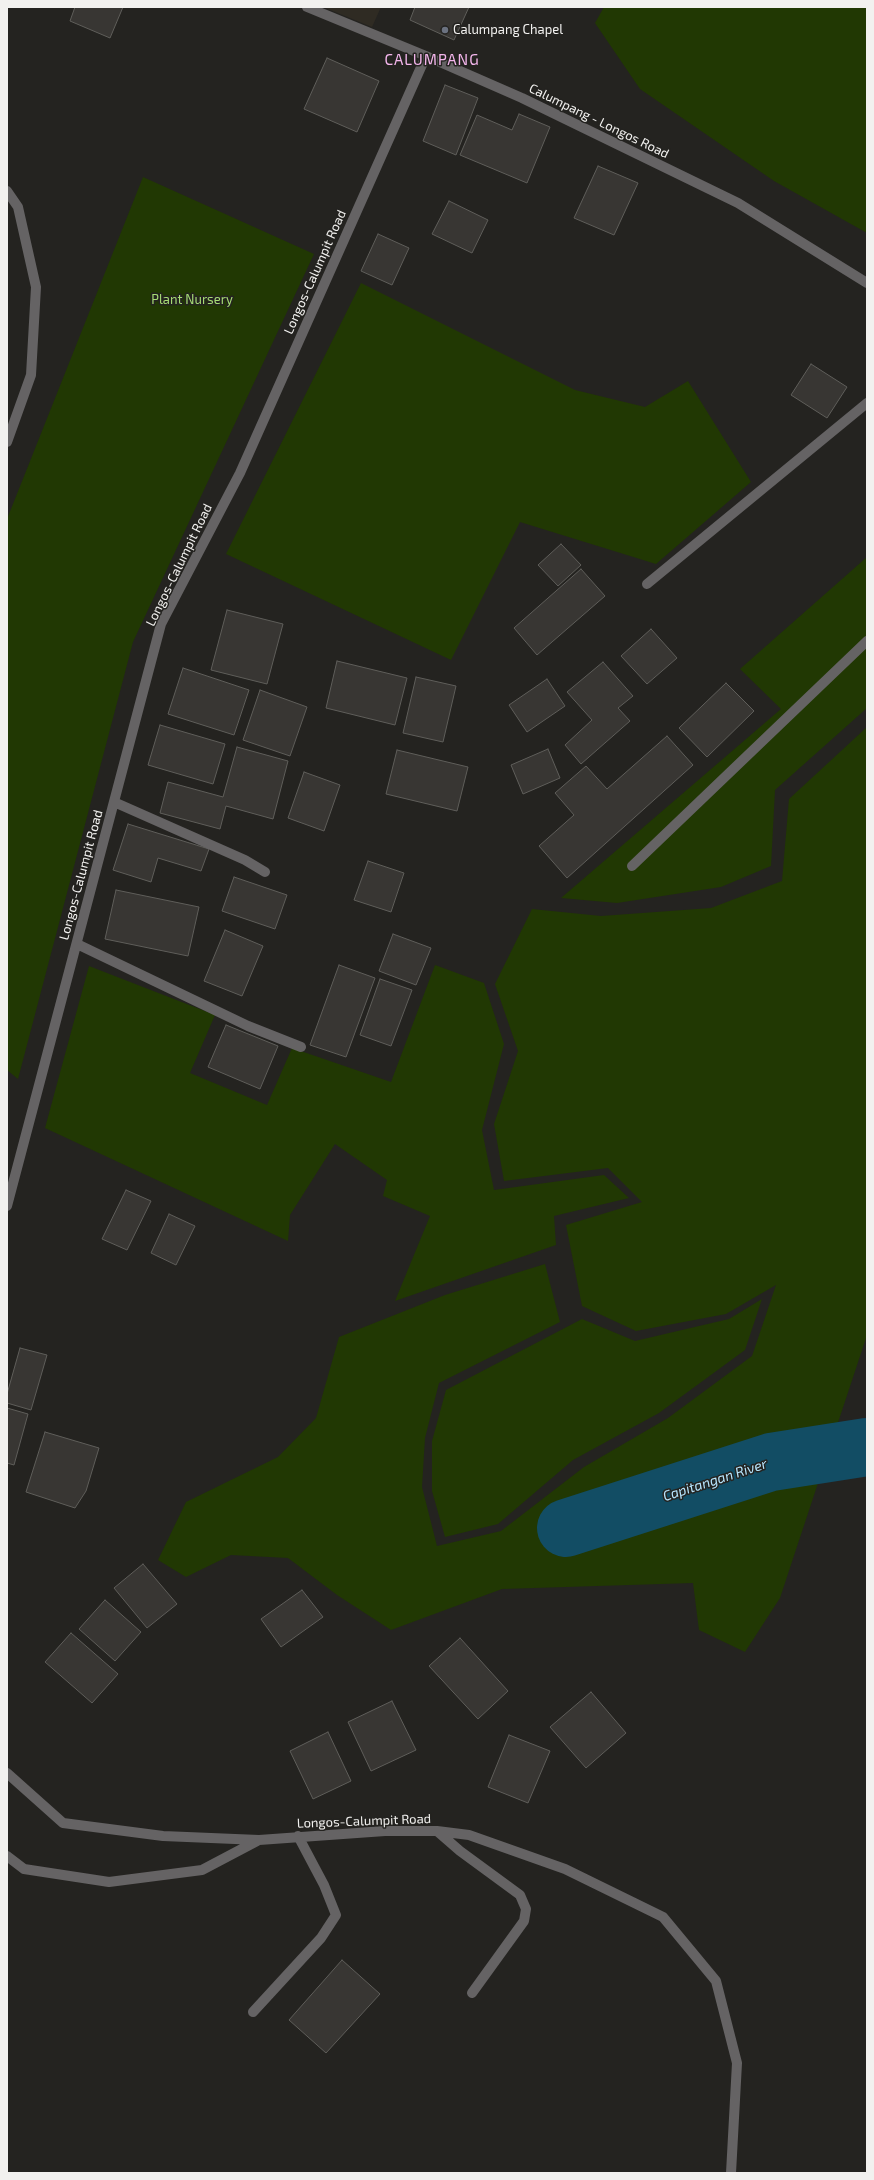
<!DOCTYPE html>
<html>
<head>
<meta charset="utf-8">
<style>
  body { margin:0 }
  #map { position:relative; width:874px; height:2180px; overflow:hidden; background:#242320; font-family:"Exo 2",sans-serif }
  canvas { display:block }
  .frame { position:absolute; inset:0; border:8px solid #f2f1ef; pointer-events:none }
</style>
</head>
<body>
<div id="map">
<canvas width="874" height="2180"></canvas>
<div class="frame"></div>
</div>
<script>
const c = document.querySelector('canvas').getContext('2d');
c.lineJoin = 'round';
function fill(path, color) { c.fillStyle = color; c.fill(path, 'evenodd'); }
const toPath = rows => new Path2D(rows.map(r => 'M' + r).join(''));
function stroke(path, color, width, dash) { c.strokeStyle = color; c.lineWidth = width; c.lineCap = dash ? 'butt' : 'round'; c.setLineDash(dash || []); c.stroke(path); }
function write(font, color, halo, rows, align = 'center') {
  c.font = font + ' "Exo 2",sans-serif'; c.lineWidth = 3; c.setLineDash([]); c.textBaseline = 'middle'; c.strokeStyle = halo; c.fillStyle = color; for (const [text, x, y, turn = 0] of rows) {
    c.save(); c.translate(x, y); c.rotate((+turn || 0) * Math.PI / 180); c.textAlign = isNaN(turn) ? turn : align; if (halo) c.strokeText(text, 0, 0); c.fillText(text, 0, 0); c.restore();
  }
}
const built = toPath([
  [323,7,381,7,372,27]
]);
const green = toPath([
  [604,7,867,7,867,233,774,181,640,89,595,23],
  [143,177,314,254,133,642,18,1079,7,1070,7,519],
  [361,283,575,390,645,407,688,381,751,482,656,564,520,522,451,660,226,554],
  [867,557,867,708,775,790,771,866,721,887,617,903,561,898,781,709,740,669],
  [867,727,867,1335,780,1598,745,1652,699,1630,693,1583,502,1589,391,1630,337,1595,288,1558,231,1555,186,1577,158,1560,186,1502,278,1457,316,1418,339,1337,445,1295,545,1264,560,1322,439,1383,425,1438,422,1487,437,1546,501,1531,584,1467,668,1418,752,1356,776,1285,726,1314,636,1331,582,1306,566,1225,642,1202,608,1168,504,1181,494,1124,518,1051,495,984,532,909,601,916,711,908,782,881,789,799],
  [435,965,484,983,504,1044,482,1130,494,1190,604,1175,629,1198,554,1216,556,1245,395,1301,430,1216,383,1196,387,1180,335,1144,290,1215,288,1241,45,1128,89,966,215,1015,190,1073,267,1105,292,1048,391,1082],
  [762,1299,745,1350,659,1413,573,1460,498,1524,445,1537,432,1491,432,1441,446,1390,582,1319,635,1341,729,1319]
]);
const river = toPath([
  [566,1528,771,1462,867,1447]
]);
const building = toPath([
  [75,7,123,7,110,38,70,21,75,7],
  [415,7,469,7,454,40,410,20,415,7],
  [327,58,379,81,357,132,304,109,327,58],
  [445,85,478,98,456,155,423,141,445,85],
  [519,114,550,127,527,183,460,155,477,115,512,130,519,114],
  [598,166,638,183,614,235,574,218,598,166],
  [449,201,488,220,472,253,432,234,449,201],
  [378,234,409,248,392,285,361,271,378,234],
  [811,364,847,387,827,418,791,395,811,364],
  [561,544,581,565,558,586,538,565,561,544],
  [581,569,605,596,537,655,514,628,581,569],
  [227,610,283,624,267,684,211,670,227,610],
  [651,629,677,658,647,684,621,656,651,629],
  [337,661,407,678,395,725,326,708,337,661],
  [603,662,633,696,618,708,630,721,581,764,565,745,592,720,567,692,603,662],
  [183,668,249,690,234,735,168,714,183,668],
  [416,677,456,686,443,742,403,733,416,677],
  [547,679,565,706,527,732,509,705,547,679],
  [726,683,754,711,707,757,679,728,726,683],
  [260,690,307,707,290,756,243,740,260,690],
  [160,725,225,744,213,784,148,765,160,725],
  [667,736,693,765,567,878,539,846,574,815,555,793,586,766,607,789,667,736],
  [237,747,288,761,273,819,226,806,220,829,160,813,168,782,223,797,237,747],
  [548,749,560,778,523,794,511,765,548,749],
  [397,750,468,767,457,811,386,794,397,750],
  [304,772,340,785,324,831,288,818,304,772],
  [128,824,209,849,201,871,158,858,151,882,113,870,128,824],
  [368,861,404,873,391,912,354,900,368,861],
  [234,877,287,895,275,929,222,911,234,877],
  [116,890,199,907,188,956,105,939,116,890],
  [225,930,263,946,242,996,204,981,225,930],
  [393,934,431,948,416,985,379,971,393,934],
  [339,965,375,978,346,1057,310,1045,339,965],
  [380,979,412,990,391,1046,360,1035,380,979],
  [226,1025,278,1046,260,1089,208,1067,226,1025],
  [126,1190,151,1201,127,1250,102,1239,126,1190],
  [169,1214,195,1226,176,1265,151,1253,169,1214],
  [20,1348,47,1355,31,1410,7,1403,7,1394,20,1348],
  [7,1408,28,1414,14,1465,7,1463,7,1408],
  [45,1432,99,1448,86,1491,75,1508,26,1492,45,1432],
  [143,1564,177,1604,147,1628,114,1588,143,1564],
  [302,1590,323,1617,281,1647,261,1619,302,1590],
  [105,1600,141,1632,115,1661,79,1629,105,1600],
  [71,1633,118,1674,92,1703,45,1662,71,1633],
  [460,1638,508,1691,478,1719,429,1666,460,1638],
  [591,1692,626,1733,586,1768,550,1727,591,1692],
  [392,1701,416,1750,371,1771,348,1722,392,1701],
  [328,1732,351,1781,313,1799,290,1751,328,1732],
  [509,1735,550,1751,528,1803,488,1787,509,1735],
  [342,1960,380,1994,326,2053,289,2020,342,1960]
]);
const minor = toPath([
  [307,7,426,56,522,98,738,203,867,283],
  [7,191,18,207,36,287,31,375,7,442],
  [647,584,867,403],
  [114,802,245,860,265,872],
  [632,866,867,641],
  [77,944,248,1026,301,1047],
  [7,1206,161,624,240,473,426,56],
  [7,1773,63,1823,163,1836,259,1840,385,1831,437,1831,469,1835,565,1869,663,1917,716,1981,737,2063,731,2173],
  [437,1831,460,1851,520,1895,526,1909,524,1921,472,1993],
  [7,1856,24,1869,109,1882,202,1870,257,1841],
  [253,2012,321,1938,336,1915,324,1885,298,1836]
]);
const markers = [
  [445,30,4,"#6b7280"]
];
const poiNames = [
  ["Calumpang Chapel",453,30]
];
const streetNames = [
  ["Calumpang - Longos Road",599,121,26],
  ["Longos-Calumpit Road",315,272,-66],
  ["Longos-Calumpit Road",179,565,-64],
  ["Longos-Calumpit Road",81,875,-75],
  ["Longos-Calumpit Road",364,1821,-2]
];
const parkNames = [
  ["Plant Nursery",192,300]
];
const waterNames = [
  ["Capitangan River",715,1480,-18]
];
const quarterNames = [
  ["CALUMPANG",432,60]
];
fill(built, '#2f2b23');
fill(green, '#213803');
stroke(river, '#124d64', 58);
fill(building, '#383633');
stroke(building, '#5f5e5a', 1);
stroke(minor, '#656364', 10);
for (const [x, y, r, color] of markers) { const dot = new Path2D(); dot.arc(x, y, r, 0, 2 * Math.PI); c.fillStyle = color; c.fill(dot); stroke(dot, '#242320', 1.5); }
write('13px', '#f2f1ef', '#242320', poiNames, 'left');
write('13px', '#f2f1ef', '#242320', streetNames);
write('13px', '#a6dc74', '#242320', parkNames);
write('italic 14px', '#b7e6fe', '#242320', waterNames);
c.letterSpacing = '1px';
write('15px', '#f3b5eb', '#242320', quarterNames);
c.letterSpacing = '0px';
</script>
</body>
</html>
